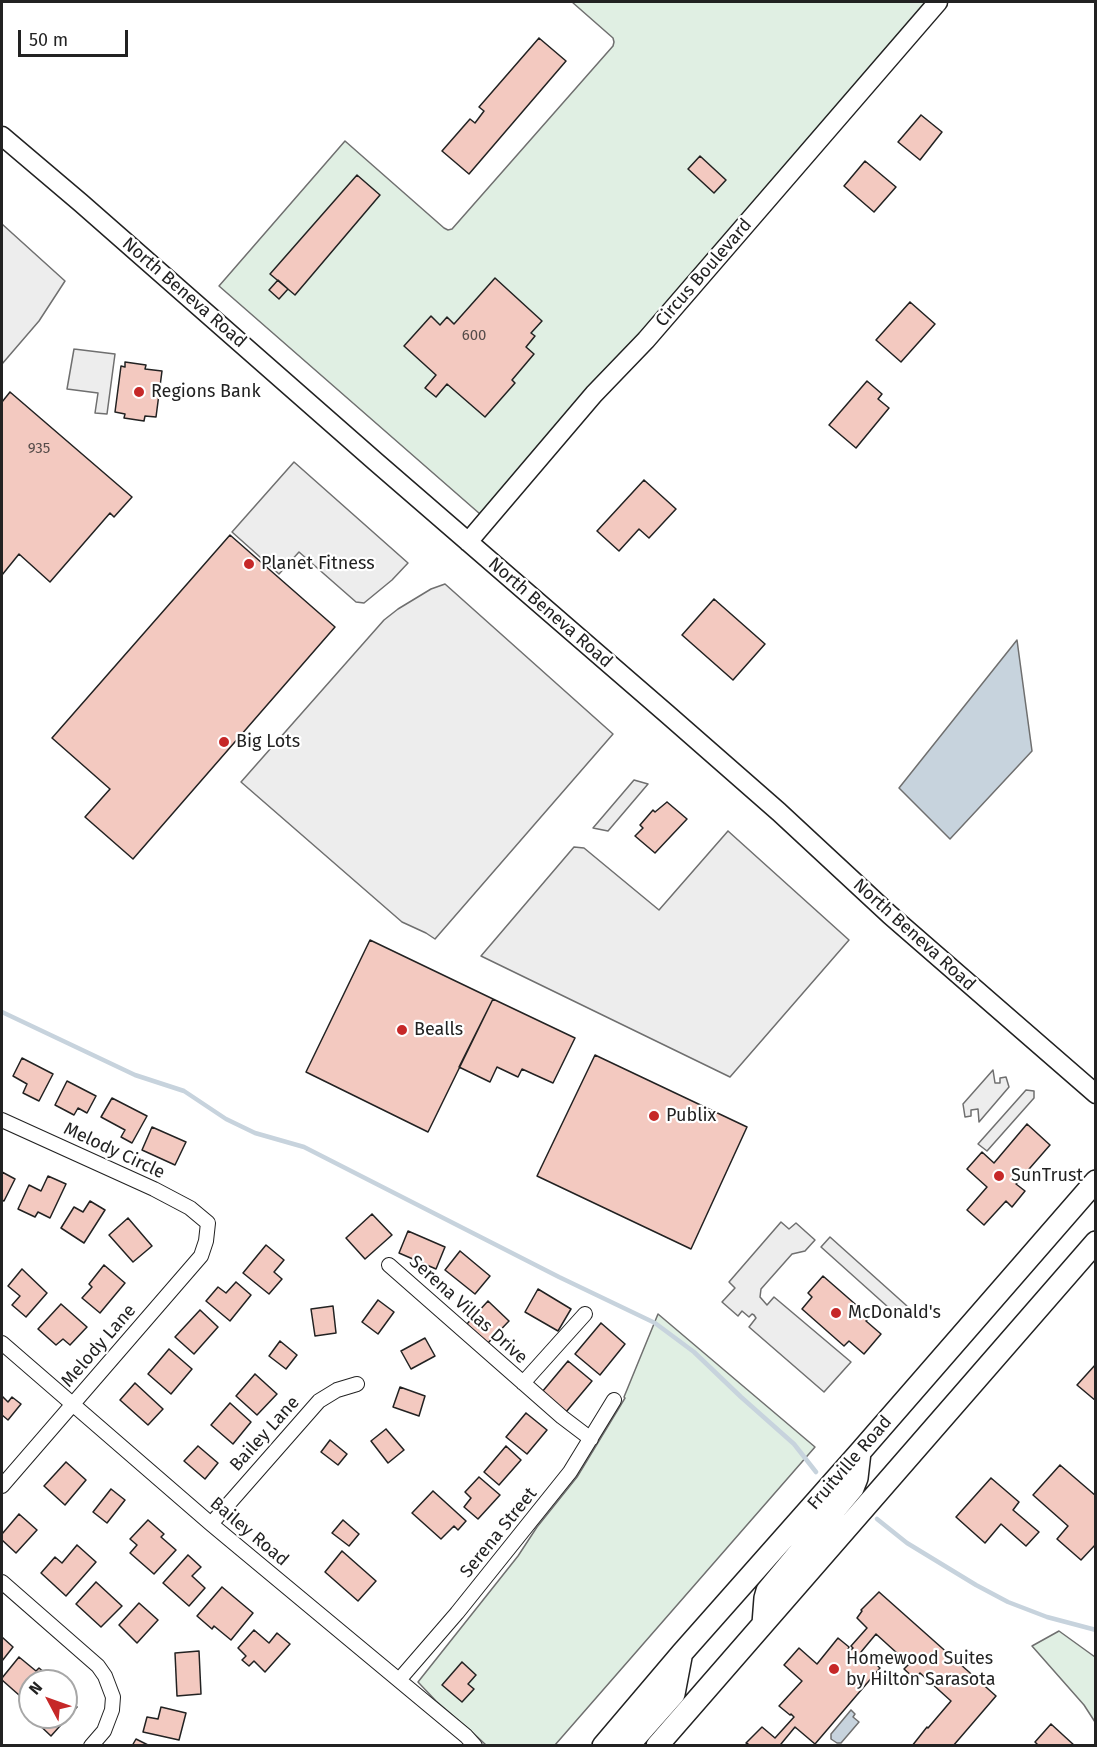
<!DOCTYPE html>
<html>
<head>
<meta charset="utf-8">
<style>
  body { margin:0 }
  #map { position:relative; width:1097px; height:1747px; overflow:hidden; background:#fff; font-family:"Fira Sans",sans-serif }
  canvas { display:block }
  .frame { position:absolute; inset:0; border:3px solid #222; pointer-events:none }
  .north { position:absolute; left:18px; top:1669px; width:60px; height:60px; box-sizing:border-box; background:#fff; border:2px solid #a7a7a7; border-radius:50%; rotate:311deg; font-size:16px; font-weight:700; line-height:24px; text-align:center; color:#222 }
  .north::after { content:''; display:block; margin:auto; width:21px; height:27px; background:#c62828; clip-path:polygon(50% 0,100% 100%,50% 72%,0 100%) }
  .scale { position:absolute; left:18px; top:30px; width:110px; height:27px; box-sizing:border-box; border:3px solid #222; border-top:0; padding-left:8px; font-size:18px; line-height:21px; white-space:nowrap; color:#222; -webkit-text-stroke:4px #fff; paint-order:stroke }
</style>
</head>
<body>
<div id="map">
<canvas width="1097" height="1747"></canvas>
<div class="frame"></div>
<div class="north">N</div>
<div class="scale">50 m</div>
</div>
<script>
const c = document.querySelector('canvas').getContext('2d');
c.lineJoin = 'round';
function fill(path, color) { c.fillStyle = color; c.fill(path, 'evenodd'); }
const toPath = rows => new Path2D(rows.map(r => 'M' + r).join(''));
function stroke(path, color, width, dash) { c.strokeStyle = color; c.lineWidth = width; c.lineCap = dash ? 'butt' : 'round'; c.setLineDash(dash || []); c.stroke(path); }
function write(font, color, halo, rows, align = 'center') {
  c.font = font + ' "Fira Sans",sans-serif'; c.lineWidth = 4.5; c.setLineDash([]); c.textBaseline = 'middle'; c.strokeStyle = halo; c.fillStyle = color; for (const [text, x, y, turn = 0] of rows) {
    c.save(); c.translate(x, y); c.rotate((+turn || 0) * Math.PI / 180); c.textAlign = isNaN(turn) ? turn : align; if (halo) c.strokeText(text, 0, 0); c.fillText(text, 0, 0); c.restore();
  }
}
const green = toPath([
  [572,2,926,2,640,334,480,514,219,286,345,141,444,228,448,230,452,229,613,46,614,42,613,38,572,2],
  [658,1314,815,1447,555,1745,486,1745,471,1731,436,1701,418,1682,518,1556,537,1527,577,1477,625,1398,624,1397,658,1314],
  [1059,1631,1095,1657,1095,1722,1084,1705,1032,1646,1059,1631]
]);
const parking = toPath([
  [2,224,65,281,39,321,2,364,2,224],
  [74,349,115,354,107,414,95,413,98,393,67,389,74,349],
  [294,462,408,563,392,580,364,603,356,602,299,552,279,574,232,532,294,462],
  [445,584,613,734,435,939,426,933,402,922,241,782,384,620,398,609,431,589,445,584],
  [634,780,648,784,608,831,593,828,634,780],
  [728,831,849,940,730,1077,481,956,574,847,584,848,659,910,728,831],
  [993,1070,995,1083,1000,1083,1000,1078,1006,1077,1009,1087,979,1122,978,1109,971,1110,971,1116,965,1117,963,1104,993,1070],
  [1026,1090,1034,1091,1034,1098,987,1151,978,1144,1026,1090],
  [781,1222,789,1229,796,1223,815,1240,805,1251,792,1254,761,1289,760,1297,767,1305,774,1297,851,1362,824,1392,749,1327,756,1318,754,1315,752,1314,749,1317,742,1311,738,1316,722,1302,735,1288,729,1282,781,1222],
  [830,1237,907,1306,898,1316,821,1247,830,1237]
]);
const water = toPath([
  [1017,640,1032,751,950,839,899,788,1017,640],
  [851,1710,855,1714,853,1717,859,1722,841,1743,837,1743,831,1739,831,1734,851,1710]
]);
const stream = toPath([
  [2,1012,135,1075,184,1091,226,1119,255,1133,304,1147,559,1277,655,1323,694,1352,741,1397,794,1444,816,1472],
  [877,1519,907,1543,976,1585,1008,1602,1047,1617,1096,1630]
]);
const building = toPath([
  [539,38,566,61,469,174,442,151,470,119,475,123,484,111,479,107,539,38],
  [921,115,942,132,920,160,898,142,921,115],
  [700,156,726,180,714,193,688,169,700,156],
  [865,161,896,187,874,212,844,186,865,161],
  [357,175,380,195,295,295,270,274,357,175],
  [495,278,542,321,531,333,535,336,526,347,534,354,512,380,515,383,485,417,447,384,436,397,425,388,436,375,404,346,431,316,440,325,447,317,454,324,495,278],
  [278,280,288,289,279,299,269,290,278,280],
  [910,302,935,324,901,362,876,340,910,302],
  [125,362,146,365,145,369,162,371,156,417,145,416,144,421,124,418,125,414,115,412,121,366,125,367,125,362],
  [867,381,882,394,878,399,889,408,856,448,829,425,867,381],
  [10,392,132,497,114,517,110,513,50,582,19,554,2,575,2,402,10,392],
  [644,480,676,509,649,538,639,529,619,551,597,531,644,480],
  [230,535,335,627,133,859,85,817,110,789,52,738,230,535],
  [714,599,765,644,733,680,682,635,714,599],
  [667,802,687,819,655,853,635,836,643,828,640,825,653,810,655,812,667,802],
  [370,940,493,999,428,1132,306,1072,370,940],
  [493,999,575,1038,553,1083,522,1069,518,1077,497,1067,490,1082,459,1067,493,999],
  [595,1055,747,1127,691,1249,537,1176,595,1055],
  [22,1058,53,1074,39,1101,23,1093,27,1084,13,1076,22,1058],
  [67,1081,96,1096,87,1113,78,1108,74,1115,55,1105,67,1081],
  [112,1098,147,1116,132,1143,121,1137,125,1130,101,1117,112,1098],
  [1027,1124,1050,1145,1016,1184,1025,1191,1012,1207,1006,1201,984,1225,967,1210,987,1187,967,1169,982,1152,994,1163,1027,1124],
  [152,1127,186,1142,175,1165,142,1150,152,1127],
  [2,1172,15,1179,4,1201,2,1200,2,1172],
  [48,1176,66,1184,50,1218,38,1212,35,1217,18,1209,29,1185,41,1191,48,1176],
  [90,1201,105,1210,84,1243,61,1228,74,1207,83,1212,90,1201],
  [372,1214,392,1235,365,1259,346,1238,372,1214],
  [128,1218,152,1246,133,1262,109,1235,128,1218],
  [408,1231,445,1247,436,1269,399,1253,408,1231],
  [266,1245,284,1260,274,1272,282,1279,269,1294,243,1273,266,1245],
  [460,1251,490,1276,475,1294,445,1270,460,1251],
  [104,1265,125,1283,100,1313,82,1298,92,1287,89,1284,104,1265],
  [22,1269,47,1293,26,1317,12,1305,20,1296,8,1286,22,1269],
  [823,1276,870,1317,866,1321,881,1334,864,1354,849,1341,844,1346,802,1309,812,1297,808,1293,823,1276],
  [236,1282,251,1295,230,1321,206,1301,218,1287,226,1293,236,1282],
  [538,1289,571,1309,558,1331,525,1312,538,1289],
  [378,1300,394,1312,378,1334,362,1322,378,1300],
  [488,1301,509,1321,487,1344,466,1325,488,1301],
  [61,1304,87,1327,70,1345,63,1339,56,1345,38,1329,61,1304],
  [333,1306,336,1333,315,1336,311,1309,333,1306],
  [200,1310,218,1327,194,1354,175,1337,200,1310],
  [601,1323,625,1344,600,1375,575,1354,601,1323],
  [425,1338,435,1356,411,1369,401,1351,425,1338],
  [280,1341,297,1355,286,1369,269,1356,280,1341],
  [169,1349,192,1369,171,1394,148,1374,169,1349],
  [568,1361,592,1381,566,1412,542,1392,568,1361],
  [1096,1364,1096,1401,1077,1385,1096,1364],
  [255,1374,277,1394,257,1415,236,1396,255,1374],
  [135,1383,163,1409,148,1425,120,1400,135,1383],
  [400,1387,425,1396,419,1416,393,1407,400,1387],
  [2,1396,8,1402,12,1397,21,1404,8,1420,2,1415,2,1396],
  [230,1403,251,1422,233,1444,211,1425,230,1403],
  [526,1413,547,1430,527,1454,506,1437,526,1413],
  [386,1429,404,1450,388,1463,371,1441,386,1429],
  [330,1440,347,1454,338,1465,321,1452,330,1440],
  [198,1446,218,1463,205,1479,184,1461,198,1446],
  [506,1446,521,1460,499,1485,484,1472,506,1446],
  [66,1462,86,1480,65,1505,44,1486,66,1462],
  [1060,1465,1096,1496,1096,1544,1081,1560,1057,1539,1068,1526,1033,1495,1060,1465],
  [479,1477,500,1495,478,1519,464,1507,471,1498,465,1492,479,1477],
  [991,1478,1019,1502,1013,1510,1039,1532,1026,1546,1001,1524,985,1543,956,1517,991,1478],
  [111,1489,125,1500,107,1523,93,1512,111,1489],
  [433,1491,466,1521,458,1530,454,1526,441,1539,412,1513,433,1491],
  [19,1514,37,1530,16,1553,2,1540,2,1534,19,1514],
  [148,1520,164,1534,161,1537,176,1550,154,1574,130,1553,137,1545,130,1539,148,1520],
  [343,1520,359,1534,349,1546,332,1533,343,1520],
  [77,1545,96,1562,66,1596,41,1573,55,1557,62,1563,77,1545],
  [342,1551,376,1581,358,1601,325,1572,342,1551],
  [188,1555,201,1567,192,1576,205,1588,189,1606,163,1583,188,1555],
  [96,1582,122,1606,101,1627,76,1604,96,1582],
  [222,1587,253,1613,231,1640,214,1626,212,1629,197,1616,222,1587],
  [879,1592,996,1696,953,1746,912,1746,927,1727,928,1728,951,1701,920,1673,915,1679,904,1669,909,1664,876,1634,861,1652,880,1668,815,1744,795,1727,781,1744,783,1746,746,1746,748,1744,746,1743,762,1727,775,1738,794,1717,791,1714,790,1715,779,1706,802,1681,784,1665,799,1648,817,1664,838,1638,849,1647,848,1649,850,1651,853,1648,851,1646,867,1628,857,1618,862,1611,861,1610,879,1592],
  [139,1603,158,1620,137,1643,119,1625,139,1603],
  [254,1630,269,1643,277,1633,290,1644,265,1672,254,1661,249,1666,242,1660,246,1656,238,1648,254,1630],
  [2,1637,13,1647,2,1661,2,1637],
  [199,1651,201,1694,177,1696,175,1653,199,1651],
  [19,1657,36,1671,39,1668,50,1677,46,1681,30,1681,30,1700,28,1703,2,1680,2,1678,19,1657],
  [462,1662,476,1675,468,1684,474,1689,462,1702,442,1685,462,1662],
  [66,1696,77,1707,51,1736,33,1719,35,1717,66,1717,66,1696],
  [161,1707,186,1713,179,1740,143,1732,147,1717,158,1719,161,1707],
  [1051,1724,1075,1746,1039,1746,1035,1742,1051,1724],
  [136,1739,150,1746,132,1746,136,1739]
]);
const street = toPath([
  [2,1120,154,1189,190,1208,208,1223,206,1241,201,1256,2,1486],
  [389,1265,562,1417,591,1439],
  [2,1343,211,1524,466,1736,475,1746],
  [523,1383,585,1314],
  [211,1524,319,1401,337,1390,357,1384],
  [2,1582,98,1666,105,1676,113,1697,112,1710,104,1731,91,1746],
  [399,1680,457,1613,570,1472,614,1400]
]);
const secondary = toPath([
  [2,136,81,203,376,462,666,713,779,812,890,915,1096,1094],
  [468,542,594,394,646,340,938,2]
]);
const primary = toPath([
  [763,1624,765,1598,767,1591,853,1488,857,1478,860,1452],
  [603,1746,682,1653,860,1452,1096,1181],
  [628,1746,674,1694,681,1657],
  [657,1746,1096,1242]
]);
const markers = [
  [139,392,6,"#c62828"],
  [249,564,6,"#c62828"],
  [224,742,6,"#c62828"],
  [402,1030,6,"#c62828"],
  [654,1116,6,"#c62828"],
  [999,1176,6,"#c62828"],
  [836,1313,6,"#c62828"],
  [834,1669,6,"#c62828"]
];
const numberNames = [
  ["600",474,336],
  ["935",39,449]
];
const streetNames = [
  ["Circus Boulevard",704,273,-49],
  ["North Beneva Road",184,293,41],
  ["North Beneva Road",550,613,41],
  ["North Beneva Road",914,935,42],
  ["Melody Circle",114,1151,25],
  ["Serena Villas Drive",468,1310,42],
  ["Melody Lane",99,1346,-49],
  ["Bailey Lane",265,1434,-48],
  ["Fruitville Road",850,1463,-49],
  ["Bailey Road",249,1532,40],
  ["Serena Street",499,1533,-51]
];
const poiNames = [
  ["Regions Bank",151,392],
  ["Planet Fitness",261,564],
  ["Big Lots",236,742],
  ["Bealls",414,1030],
  ["Publix",666,1116],
  ["SunTrust",1011,1176],
  ["McDonald's",848,1313],
  ["Homewood Suites",846,1659],
  ["by Hilton Sarasota",846,1680]
];
fill(green, '#e0efe3');
stroke(green, '#6f6f6f', 1.5);
fill(parking, '#ededed');
stroke(parking, '#6f6f6f', 1.5);
fill(water, '#c7d3dd');
stroke(water, '#6f6f6f', 1.5);
stroke(stream, '#c7d3dd', 4.5);
fill(building, '#f3c9c0');
stroke(building, '#222', 1.5);
stroke(street, '#222', 16);
stroke(secondary, '#222', 21);
stroke(primary, '#222', 24);
stroke(street, '#fff', 14);
stroke(secondary, '#fff', 18);
stroke(primary, '#fff', 21);
for (const [x, y, r, color] of markers) { const dot = new Path2D(); dot.arc(x, y, r, 0, 2 * Math.PI); c.fillStyle = color; c.fill(dot); stroke(dot, '#fff', 2); }
write('15px', '#564c4a', null, numberNames);
write('18px', '#222', '#fff', streetNames);
write('18px', '#222', '#fff', poiNames, 'left');
</script>
</body>
</html>
